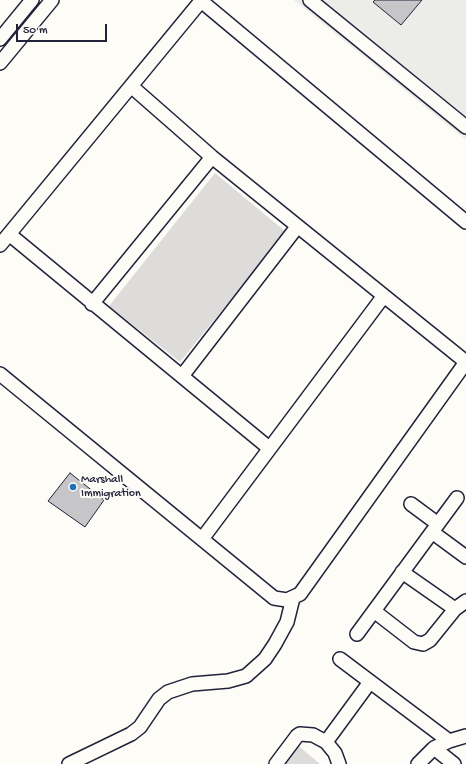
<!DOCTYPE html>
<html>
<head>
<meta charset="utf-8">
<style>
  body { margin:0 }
  #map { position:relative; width:466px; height:764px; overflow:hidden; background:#fdfcf7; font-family:"Gochi Hand",sans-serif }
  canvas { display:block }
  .scale { position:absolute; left:16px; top:24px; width:91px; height:18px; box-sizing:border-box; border:2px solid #22223b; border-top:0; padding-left:5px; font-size:12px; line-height:14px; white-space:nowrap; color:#22223b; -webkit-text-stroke:3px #fdfcf7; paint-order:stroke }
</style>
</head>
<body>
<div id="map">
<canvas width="466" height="764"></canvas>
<div class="scale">50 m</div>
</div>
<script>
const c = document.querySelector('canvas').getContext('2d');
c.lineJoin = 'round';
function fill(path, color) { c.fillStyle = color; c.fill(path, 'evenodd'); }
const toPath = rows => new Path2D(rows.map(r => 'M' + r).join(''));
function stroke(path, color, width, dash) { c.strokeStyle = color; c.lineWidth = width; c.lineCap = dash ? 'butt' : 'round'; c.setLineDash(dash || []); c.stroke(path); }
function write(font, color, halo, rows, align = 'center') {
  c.font = font + ' "Gochi Hand",sans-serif'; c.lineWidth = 4; c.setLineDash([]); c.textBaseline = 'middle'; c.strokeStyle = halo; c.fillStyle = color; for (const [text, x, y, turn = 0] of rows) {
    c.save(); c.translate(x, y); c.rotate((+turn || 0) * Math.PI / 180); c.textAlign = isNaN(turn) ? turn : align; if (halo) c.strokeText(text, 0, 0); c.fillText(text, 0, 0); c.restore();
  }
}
const built = toPath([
  [294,0,466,0,466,140]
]);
const green = toPath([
  [215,173,286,232,180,362,109,306],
  [295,743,320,764,279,764]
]);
const building = toPath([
  [375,0,422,0,401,25,373,2,375,0],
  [70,473,104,500,85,527,48,501,70,473]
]);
const minor = toPath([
  [200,0,466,222],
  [310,0,466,127],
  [0,39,32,0],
  [0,63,52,0],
  [131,86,212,157,466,362],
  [9,234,269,448],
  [0,245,201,1],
  [92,304,212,157],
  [0,374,274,598,287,600,300,594,466,362],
  [182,376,297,227],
  [411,504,438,524],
  [432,532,466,557],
  [202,539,383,297],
  [402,572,455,609],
  [374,611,414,642,423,644,430,640,455,609,466,601],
  [357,634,457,498],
  [340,659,449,741,466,736],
  [449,741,434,748,454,764],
  [69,764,131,734,140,727,159,699,168,692,192,684,228,681,246,676,265,659,275,644,287,622,293,598],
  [276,764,297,736,300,734,313,735,326,742],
  [339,764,335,753,326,742,370,682],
  [418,764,434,748]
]);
const markers = [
  [73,487,4,"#1f6fb2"]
];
const poiNames = [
  ["Marshall",81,480],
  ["Immigration",81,494]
];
fill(built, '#ecece9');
fill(green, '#dddcdb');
fill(building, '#c6c6c8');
stroke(building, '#22223b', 1);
stroke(minor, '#22223b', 16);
stroke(minor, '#fdfcf7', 13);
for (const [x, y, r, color] of markers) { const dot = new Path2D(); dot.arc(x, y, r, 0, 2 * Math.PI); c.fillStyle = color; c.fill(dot); stroke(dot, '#fdfcf7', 1.5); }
write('12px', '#22223b', '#fdfcf7', poiNames, 'left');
</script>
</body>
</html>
